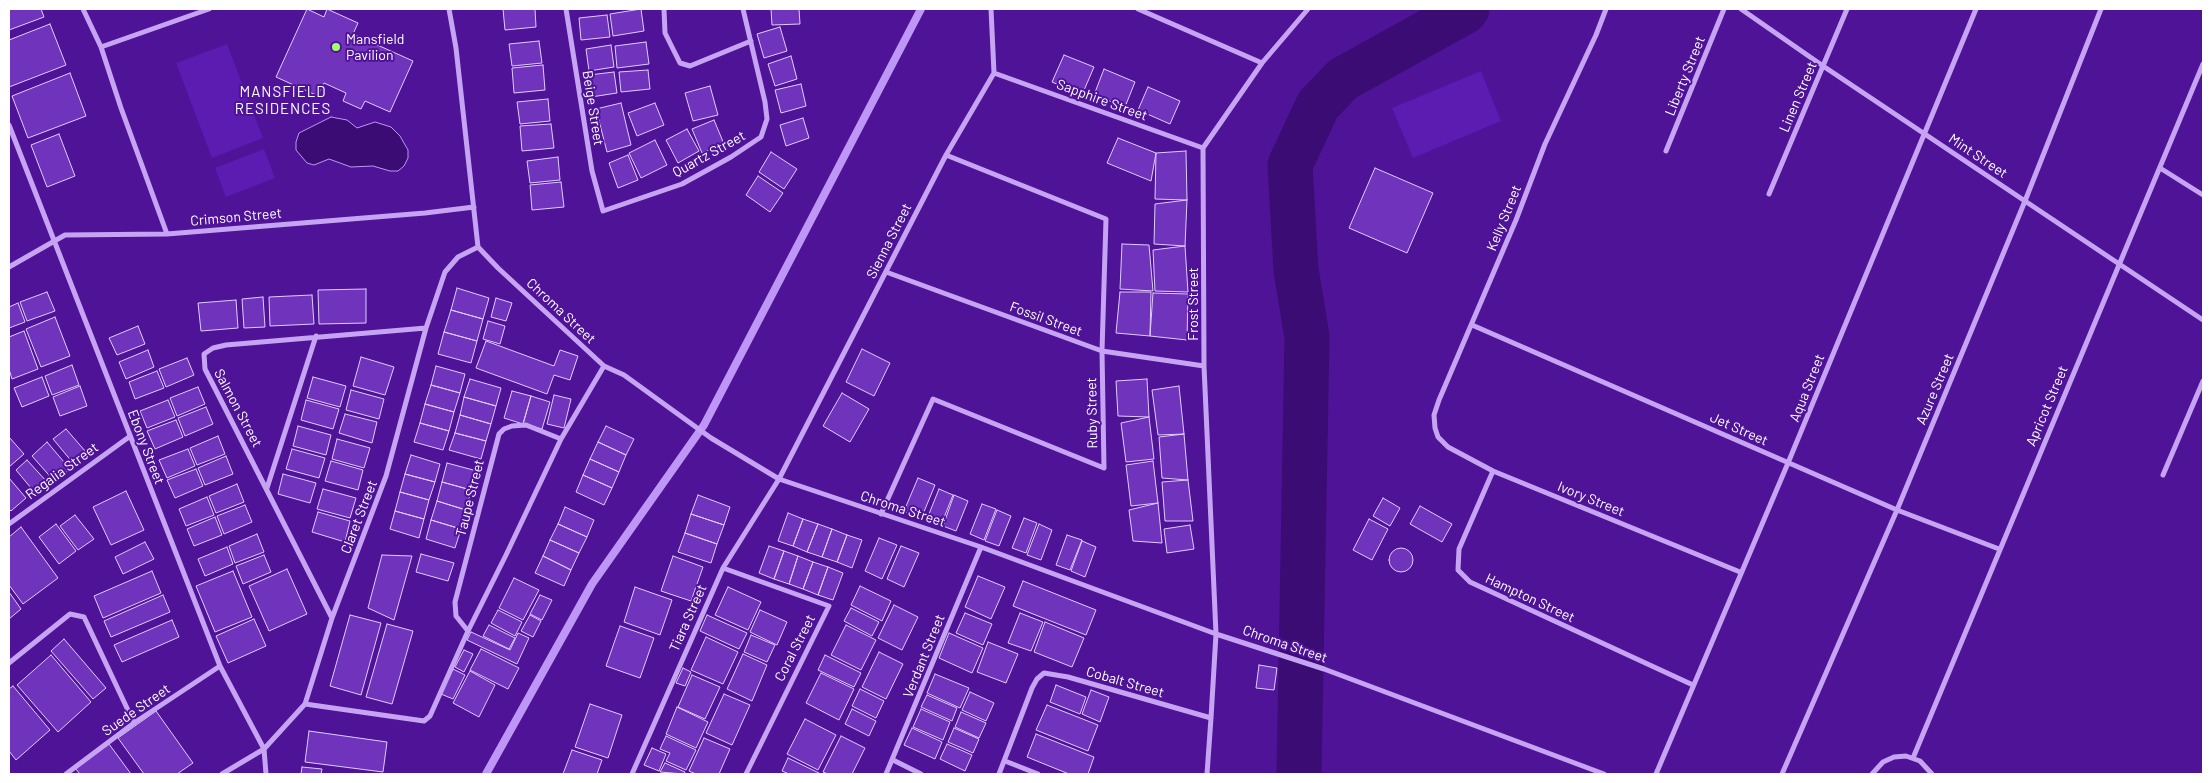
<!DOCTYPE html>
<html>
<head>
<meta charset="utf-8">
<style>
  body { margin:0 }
  #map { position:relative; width:2212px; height:783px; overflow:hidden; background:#4e1397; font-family:Barlow,sans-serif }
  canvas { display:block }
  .frame { position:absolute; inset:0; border:10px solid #fff; pointer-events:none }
</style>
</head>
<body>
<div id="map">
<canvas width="2212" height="783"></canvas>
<div class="frame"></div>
</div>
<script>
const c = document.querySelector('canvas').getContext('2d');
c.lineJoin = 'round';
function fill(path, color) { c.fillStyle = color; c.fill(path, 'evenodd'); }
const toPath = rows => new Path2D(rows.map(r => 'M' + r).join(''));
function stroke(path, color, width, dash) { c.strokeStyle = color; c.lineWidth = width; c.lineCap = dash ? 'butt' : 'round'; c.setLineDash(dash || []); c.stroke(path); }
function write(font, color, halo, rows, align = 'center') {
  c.font = font + ' Barlow,sans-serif'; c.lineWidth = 4; c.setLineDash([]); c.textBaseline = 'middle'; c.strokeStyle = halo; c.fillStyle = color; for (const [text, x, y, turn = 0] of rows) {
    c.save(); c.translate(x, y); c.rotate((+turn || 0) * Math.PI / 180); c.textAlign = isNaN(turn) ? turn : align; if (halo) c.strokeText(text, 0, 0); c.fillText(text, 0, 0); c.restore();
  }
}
const green = toPath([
  [227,44,263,138,212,158,176,63],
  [1481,71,1501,121,1413,158,1392,108],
  [264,149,275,178,226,197,215,168]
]);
const water = toPath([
  [331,117,347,120,357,128,375,122,391,127,400,136,408,150,408,158,404,166,398,171,390,171,373,166,351,167,329,159,314,165,307,163,296,150,296,142,299,133,331,117]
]);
const stream = toPath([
  [486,774,592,584,704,425,921,9]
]);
const river = toPath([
  [1299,774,1307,337,1296,270,1290,165,1318,105,1343,79,1464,12,1467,9]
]);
const building = toPath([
  [9,9,41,9,44,17,9,30,9,9],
  [307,9,324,17,327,9,358,23,353,34,413,61,390,112,365,101,361,109,343,101,346,93,324,83,318,96,276,77,307,9],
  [503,9,535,9,536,27,505,30,503,9],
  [641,9,644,31,613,36,610,14,641,9],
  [771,9,799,9,800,24,772,25,771,9],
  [607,15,610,37,581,40,579,18,607,15],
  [50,24,66,65,9,87,9,40,50,24],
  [780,27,787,51,764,58,757,34,780,27],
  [539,41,542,63,512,66,509,44,539,41],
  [646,42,649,64,617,68,615,46,646,42],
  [611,45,614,67,589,71,586,49,611,45],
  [1064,55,1094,67,1082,95,1052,82,1064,55],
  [791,56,797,79,775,86,768,64,791,56],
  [543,65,545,90,514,93,512,68,543,65],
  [1104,69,1135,82,1125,107,1094,95,1104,69],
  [648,70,650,89,621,92,619,72,648,70],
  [614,72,617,93,591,97,589,75,614,72],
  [70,73,86,116,28,138,12,96,70,73],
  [801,84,806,106,781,113,775,90,801,84],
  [710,86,718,115,693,121,685,93,710,86],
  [1148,87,1180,101,1170,124,1138,110,1148,87],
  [548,99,550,121,520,124,517,102,548,99],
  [621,103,631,145,607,152,596,109,621,103],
  [655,103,664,125,637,136,628,113,655,103],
  [803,118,809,138,786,146,780,125,803,118],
  [714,120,724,144,702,153,692,129,714,120],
  [551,124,554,148,522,151,520,126,551,124],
  [687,129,699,151,678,163,666,140,687,129],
  [59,134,75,176,47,187,31,145,59,134],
  [1118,138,1156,153,1151,181,1107,163,1118,138],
  [655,140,667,165,641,178,629,153,655,140],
  [1186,151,1187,200,1155,199,1156,153,1186,151],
  [771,152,797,169,784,189,759,172,771,152],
  [628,155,638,180,618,188,609,163,628,155],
  [558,157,560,180,530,183,527,161,558,157],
  [1375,168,1433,193,1407,253,1349,228,1375,168],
  [758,176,783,193,770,212,746,195,758,176],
  [561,182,564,207,532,210,530,185,561,182],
  [1187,200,1185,246,1154,244,1155,204,1187,200],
  [1122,244,1149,245,1153,291,1120,289,1122,244],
  [1185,246,1188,292,1155,291,1153,250,1185,246],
  [457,288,489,298,483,319,451,310,457,288],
  [366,289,366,323,319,324,318,290,366,289],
  [47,292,55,311,27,321,20,302,47,292],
  [1120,292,1151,292,1150,336,1116,333,1120,292],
  [1153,293,1188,294,1187,340,1150,336,1153,293],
  [312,295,314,324,270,326,269,297,312,295],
  [263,297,265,327,244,328,242,299,263,297],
  [496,298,512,303,506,321,491,317,496,298],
  [236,300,238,328,201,331,198,303,236,300],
  [18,303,25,322,9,328,9,307,18,303],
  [451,310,483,319,477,341,444,332,451,310],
  [55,317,70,356,41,367,26,329,55,317],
  [488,321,505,326,500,344,483,339,488,321],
  [138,326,145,344,117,355,109,338,138,326],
  [24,331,38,369,12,379,9,369,9,337,24,331],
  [444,332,477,341,471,363,438,354,444,332],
  [486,341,554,366,560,350,578,356,570,380,554,375,547,394,476,368,486,341],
  [862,349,890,363,874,396,846,382,862,349],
  [148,350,154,367,126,379,119,362,148,350],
  [361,357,394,367,385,395,353,386,361,357],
  [187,358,194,375,166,387,159,369,187,358],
  [72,365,79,385,52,395,45,376,72,365],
  [436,366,465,374,460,393,431,385,436,366],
  [157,371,164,388,135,399,129,382,157,371],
  [42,377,49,396,22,407,14,388,42,377],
  [313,377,346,386,340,407,307,398,313,377],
  [470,379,501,388,496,406,464,397,470,379],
  [1147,379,1149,417,1118,416,1116,381,1147,379],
  [431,385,460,393,454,412,425,404,431,385],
  [80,386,87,406,60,416,53,397,80,386],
  [1179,386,1184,434,1158,435,1152,390,1179,386],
  [198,387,205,404,177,416,170,398,198,387],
  [351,390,384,399,379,419,346,410,351,390],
  [512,391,531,396,523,424,504,418,512,391],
  [842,393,869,409,850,442,823,426,842,393],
  [554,395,571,399,564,428,547,424,554,395],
  [531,396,550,402,542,429,523,424,531,396],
  [464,397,496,406,491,424,460,415,464,397],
  [168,400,175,417,147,428,140,411,168,400],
  [306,400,339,409,333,429,301,420,306,400],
  [425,404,454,412,449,431,420,423,425,404],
  [206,407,213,424,185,436,178,418,206,407],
  [345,414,377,422,372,443,339,433,345,414],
  [460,415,491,424,486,441,455,433,460,415],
  [1149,417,1154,459,1126,462,1121,423,1149,417],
  [176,420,183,437,155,449,147,431,176,420],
  [420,423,449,431,443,450,414,442,420,423],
  [298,426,331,435,326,455,293,446,298,426],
  [606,426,634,439,626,455,598,442,606,426],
  [66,429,86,452,73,463,53,439,66,429],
  [455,433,486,441,481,459,449,450,455,433],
  [1184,434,1188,480,1162,478,1159,437,1184,434],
  [218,436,225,454,197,465,190,448,218,436],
  [9,437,24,454,9,467,9,437],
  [337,439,370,448,364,468,332,459,337,439],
  [47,442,70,469,55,482,32,456,47,442],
  [598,442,626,455,619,472,590,459,598,442],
  [188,449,195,466,167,478,159,460,188,449],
  [292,449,325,458,319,478,286,469,292,449],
  [411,455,440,464,435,482,405,474,411,455],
  [226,456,233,474,205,485,198,468,226,456],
  [590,459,619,472,612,488,583,475,590,459],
  [27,460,48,483,36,494,16,470,27,460],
  [331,461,363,470,358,490,325,481,331,461],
  [1153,461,1158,503,1131,506,1126,465,1153,461],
  [447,463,477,471,471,490,442,482,447,463],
  [196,469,203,486,175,498,167,480,196,469],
  [283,474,316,483,310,503,278,494,283,474],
  [405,474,435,482,429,500,400,492,405,474],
  [583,475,612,488,604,505,576,492,583,475],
  [9,478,26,498,11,511,9,509,9,478],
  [918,478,935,485,921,519,904,511,918,478],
  [1188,480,1193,521,1165,521,1162,482,1188,480],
  [442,482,471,490,466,510,437,501,442,482],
  [237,484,244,502,216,513,209,496,237,484],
  [323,489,356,498,350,518,317,509,323,489],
  [939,489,953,495,941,525,927,519,939,489],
  [126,491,144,530,111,545,93,507,126,491],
  [400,492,429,500,424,519,395,511,400,492],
  [698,495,730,507,724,525,691,514,698,495],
  [954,495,968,501,956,531,943,526,954,495],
  [207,497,214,515,186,526,179,509,207,497],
  [1383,498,1400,508,1390,526,1373,516,1383,498],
  [437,501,466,510,461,529,431,520,437,501],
  [1158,503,1162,543,1133,541,1129,510,1158,503],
  [982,504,996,509,984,540,970,534,982,504],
  [245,505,252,522,224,534,217,516,245,505],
  [1420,506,1452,524,1442,542,1410,524,1420,506],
  [565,507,594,520,587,537,558,524,565,507],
  [997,510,1011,516,999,546,985,541,997,510],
  [395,511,424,519,419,538,390,529,395,511],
  [318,512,350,521,345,542,312,532,318,512],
  [788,513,803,519,793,546,778,541,788,513],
  [691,514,724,525,717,544,685,533,691,514],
  [75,515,94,539,78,550,60,526,75,515],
  [215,517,222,535,194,546,187,529,215,517],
  [1024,518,1037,523,1026,553,1012,548,1024,518],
  [803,519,818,524,807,552,793,546,803,519],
  [1369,519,1388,529,1372,560,1353,550,1369,519],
  [431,520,461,529,455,548,426,539,431,520],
  [56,524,76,551,59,564,39,537,56,524],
  [558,524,587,537,579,553,550,540,558,524],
  [818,524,832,529,822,557,807,552,818,524],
  [1039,524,1052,530,1041,560,1027,555,1039,524],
  [1190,525,1194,549,1167,553,1164,529,1190,525],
  [21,527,58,578,23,604,9,585,9,537,21,527],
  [832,529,847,535,837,562,822,557,832,529],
  [685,533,717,544,711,563,678,552,685,533],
  [257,534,264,552,235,563,229,546,257,534],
  [847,535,862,540,852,568,837,562,847,535],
  [1067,535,1082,540,1070,570,1056,565,1067,535],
  [879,538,897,545,882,579,865,571,879,538],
  [550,540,579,553,571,570,543,556,550,540],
  [1082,541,1096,547,1085,577,1071,571,1082,541],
  [145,542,154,559,123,574,115,557,145,542],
  [769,546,784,551,774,579,759,573,769,546],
  [901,546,919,553,904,587,887,579,901,546],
  [227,547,233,564,205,576,198,559,227,547],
  '1389 560a12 12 0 1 1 24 0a12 12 0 1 1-24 0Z',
  [784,551,798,556,789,584,774,579,784,551],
  [421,554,454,563,448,581,416,572,421,554],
  [264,555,271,572,243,584,236,566,264,555],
  [382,555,412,556,394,620,368,608,382,555],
  [543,556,571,570,564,586,535,573,543,556],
  [673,556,703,567,691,601,661,591,673,556],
  [798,556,813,562,803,589,789,584,798,556],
  [813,562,828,567,818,595,803,589,813,562],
  [828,567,843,573,833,600,818,595,828,567],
  [287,569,307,614,269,631,249,586,287,569],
  [152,571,161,593,103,618,94,596,152,571],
  [233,571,252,617,215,632,196,586,233,571],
  [978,576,1005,587,991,619,965,607,978,576],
  [514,578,539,590,523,620,499,608,514,578],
  [1023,581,1096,610,1086,635,1013,606,1023,581],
  [860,586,891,601,882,621,851,605,860,586],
  [635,587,672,600,660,635,624,622,635,587],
  [728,587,761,602,748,630,715,615,728,587],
  [9,592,21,609,9,619,9,592],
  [163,595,170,612,111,637,104,621,163,595],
  [540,595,552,600,542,620,530,614,540,595],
  [894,605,918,617,902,650,878,638,894,605],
  [851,608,879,622,872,636,844,621,851,608],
  [498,610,522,622,515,636,491,623,498,610],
  [760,610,787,622,777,645,750,632,760,610],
  [965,613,992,624,983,645,956,633,965,613],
  [1020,613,1043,622,1031,651,1008,643,1020,613],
  [350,615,381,623,361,695,330,686,350,615],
  [530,615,541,621,533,637,521,631,530,615],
  [707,615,747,633,739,649,700,631,707,615],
  [254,619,266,646,228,663,216,636,254,619],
  [172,620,179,637,122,662,114,645,172,620],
  [1045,622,1084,638,1072,667,1034,652,1045,622],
  [387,624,413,631,392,704,366,697,387,624],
  [489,625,515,638,509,649,483,636,489,625],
  [846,625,876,640,861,670,831,655,846,625],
  [620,626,654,638,640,678,606,666,620,626],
  [471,632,510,650,518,633,529,638,517,664,467,640,471,632],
  [949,633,983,648,972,673,939,658,949,633],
  [751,635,775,645,767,662,744,652,751,635],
  [706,637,738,652,723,684,691,670,706,637],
  [64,639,106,688,93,699,51,651,64,639],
  [988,642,1018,654,1006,683,977,672,988,642],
  [481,649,519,668,508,689,470,670,481,649],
  [464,650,473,654,464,672,455,667,464,650],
  [879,652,903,664,886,699,862,687,879,652],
  [743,654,767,665,752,701,727,689,743,654],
  [51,655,91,702,58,732,17,685,51,655],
  [825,655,861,673,854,687,818,670,825,655],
  [1259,665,1277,668,1274,690,1256,688,1259,665],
  [683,668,691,672,685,686,676,683,683,668],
  [453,669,465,675,453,699,441,694,453,669],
  [470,671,495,685,479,717,453,703,470,671],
  [821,673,854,689,839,720,806,703,821,673],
  [935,674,969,688,960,708,927,693,935,674],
  [692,675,720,687,705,719,678,707,692,675],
  [1056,685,1086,697,1080,714,1050,702,1056,685],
  [13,686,50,730,16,760,9,751,9,689,13,686],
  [860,689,884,701,876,718,852,706,860,689],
  [1091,690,1109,697,1100,722,1082,714,1091,690],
  [970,692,994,703,986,721,962,710,970,692],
  [724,694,750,705,732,745,706,733,724,694],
  [927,695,957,708,952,721,921,707,927,695],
  [590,704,622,715,608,758,575,747,590,704],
  [1047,705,1098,725,1088,751,1036,730,1047,705],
  [677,707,708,722,696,748,666,734,677,707],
  [852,709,876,721,869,736,845,724,852,709],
  [921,709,950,722,943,740,913,727,921,709],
  [156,711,193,763,177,774,144,774,118,738,156,711],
  [961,712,986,723,979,738,955,727,961,712],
  [805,719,836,735,818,770,787,754,805,719],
  [912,728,942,742,935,759,904,745,912,728],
  [954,728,979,739,973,753,948,742,954,728],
  [309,731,387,742,383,772,305,762,309,731],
  [1036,734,1094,757,1088,774,1069,774,1027,757,1036,734],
  [666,736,696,750,686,770,666,761,670,753,660,749,666,736],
  [841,736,865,748,852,774,828,774,823,772,841,736],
  [704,738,730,749,719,774,696,774,689,771,704,738],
  [109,744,131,774,80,774,75,768,109,744],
  [947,744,972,755,965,771,940,759,947,744],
  [652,748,666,754,659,771,644,765,652,748],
  [572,750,602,760,597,774,563,774,572,750],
  [788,758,819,773,818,774,789,774,782,771,788,758],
  [665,763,685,772,684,774,660,772,665,763],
  [302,767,322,769,321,774,301,774,302,767]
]);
const minor = toPath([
  [83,9,101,47,121,108,167,234],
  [449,9,456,48,478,247,498,268,604,366,624,375,711,438,779,479,981,547,1216,634,1324,669,1604,774],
  [566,9,592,171,603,211,682,184,731,157,761,137,767,119,765,102,743,9],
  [664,9,665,33,680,63,690,66,751,41],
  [1138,9,1262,63],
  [1606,9,1596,35,1545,144,1516,220,1439,400,1434,415,1435,428,1438,437,1448,447,1493,471,1740,572],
  [1741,9,1823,66,2203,320],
  [101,47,209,9],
  [994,73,1203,148],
  [9,125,220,666,264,749,266,774],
  [1666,151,1724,9],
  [2160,168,2203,195],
  [1769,194,1847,9],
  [9,267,65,235,167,234,425,213,474,207],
  [886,272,1102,351,1204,366],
  [1472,325,1897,510,1999,549],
  [1493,471,1459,549,1458,570,1470,582,1693,685],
  [2163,475,2203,381],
  [267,488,316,336],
  [881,514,933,399,1104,468,1102,351,1106,219,946,155],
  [9,524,129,437],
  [723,568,829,606,746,774],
  [332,618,205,369,204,354,213,348,226,345,426,328],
  [468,631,456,616,455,602,499,434,504,429,512,426,526,425,561,439],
  [9,663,70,614,84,617,134,723],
  [305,704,424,721,430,716,468,631,506,555,561,439,604,366],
  [1913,758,2203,64],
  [893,760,921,774],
  [1005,761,1038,774],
  [66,774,134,723,220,666],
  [222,774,264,749,305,704,332,618,386,476,426,328,445,272,458,257,478,247],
  [632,774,723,568,779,479,946,155,994,73,991,9],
  [886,774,981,547],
  [999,774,1032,688,1037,679,1044,673,1068,677,1211,718,1216,634,1204,366,1203,148,1262,63,1308,9],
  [1207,774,1211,718],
  [1656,774,1788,463,1976,9],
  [1782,774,1897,510,2025,201,2101,9],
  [1872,774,1883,762,1894,757,1906,756,1920,761,1932,774]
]);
const markers = [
  [336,47,5,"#a4ff66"]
];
const poiNames = [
  ["Mansfield",346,39],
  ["Pavilion",346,55]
];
const streetNames = [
  ["Liberty Street",1685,76,-68],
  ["Linen Street",1798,97,-67],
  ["Sapphire Street",1102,100,20],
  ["Beige Street",593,108,81],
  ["Quartz Street",709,154,-29],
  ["Mint Street",1978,156,34],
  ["Crimson Street",236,217,-5],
  ["Kelly Street",1504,218,-68],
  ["Sienna Street",889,241,-63],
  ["Frost Street",1193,304,-90],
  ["Chroma Street",561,311,43],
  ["Fossil Street",1046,319,20],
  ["Aqua Street",1807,388,-68],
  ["Azure Street",1935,389,-67],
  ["Apricot Street",2047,406,-67],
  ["Salmon Street",238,408,62],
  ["Ruby Street",1092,413,-91],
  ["Jet Street",1739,429,24],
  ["Ebony Street",146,447,69],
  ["Regalia Street",62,471,-36],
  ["Taupe Street",470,498,-76],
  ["Ivory Street",1591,499,22],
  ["Chroma Street",903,509,18],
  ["Claret Street",359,517,-69],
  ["Hampton Street",1530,598,25],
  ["Tiara Street",688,618,-66],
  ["Chroma Street",1285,644,19],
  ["Coral Street",795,648,-63],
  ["Verdant Street",924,656,-68],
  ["Cobalt Street",1125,682,16],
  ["Suede Street",136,710,-35]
];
const neighbourhoodNames = [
  ["MANSFIELD",283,92],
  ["RESIDENCES",283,109]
];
fill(green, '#5c1bb1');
fill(water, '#3b0c73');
stroke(water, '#be96f6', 1);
stroke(stream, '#be96f6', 8);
stroke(river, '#3b0c73', 45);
fill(building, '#6f33bc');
stroke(building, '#e1ccfd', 1);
stroke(minor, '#c6a4f3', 5);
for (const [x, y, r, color] of markers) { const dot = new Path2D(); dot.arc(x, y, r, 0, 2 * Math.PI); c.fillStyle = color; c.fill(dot); stroke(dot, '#4e1397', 2); }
write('14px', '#fff', '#4e1397', poiNames, 'left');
write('14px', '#fff', '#4e1397', streetNames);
c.letterSpacing = '1px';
write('15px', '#fff', '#4e1397', neighbourhoodNames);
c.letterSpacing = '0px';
</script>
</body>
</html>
